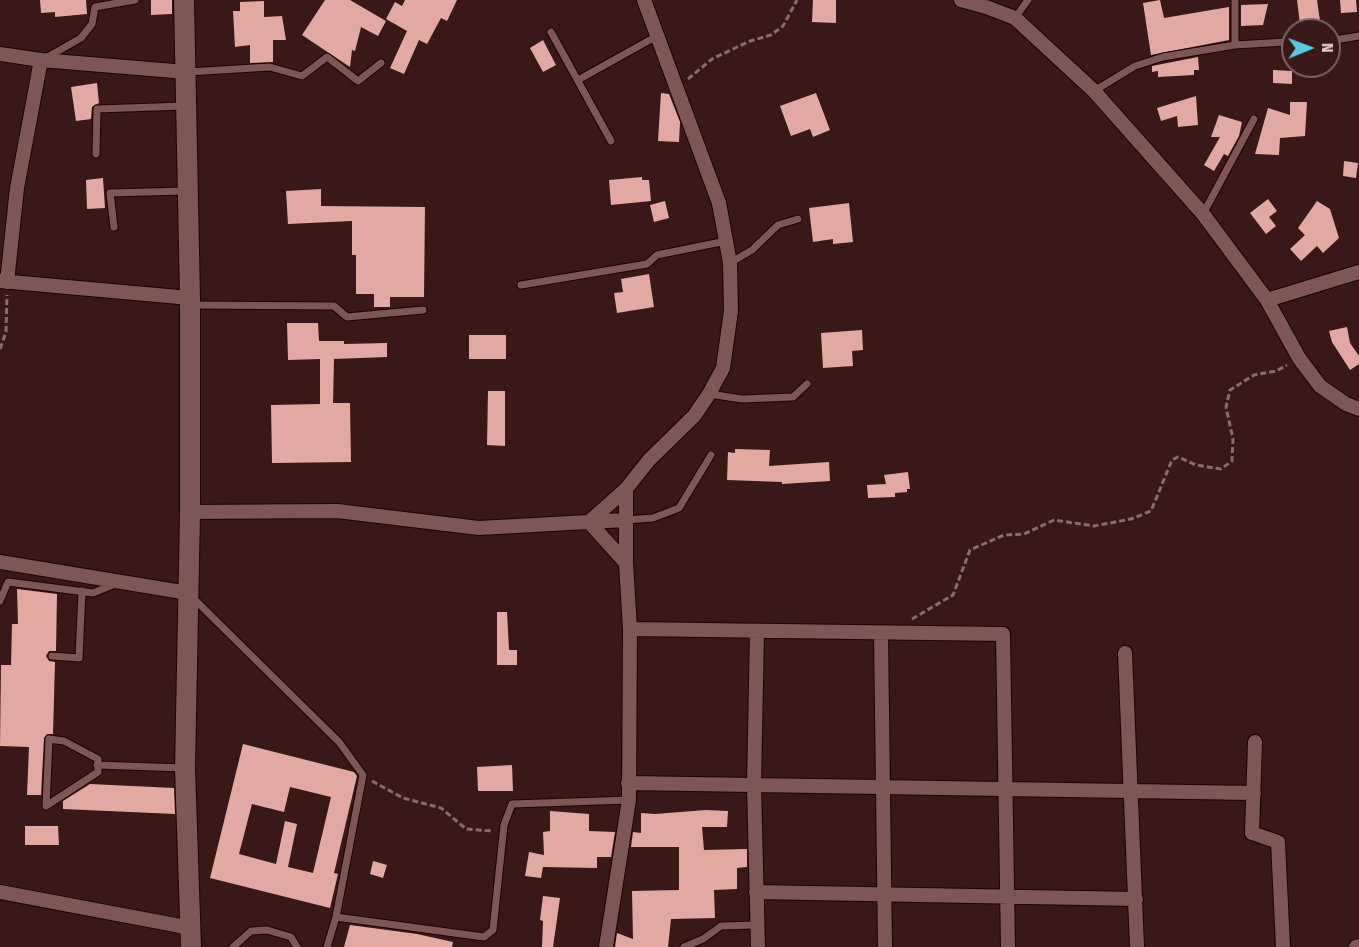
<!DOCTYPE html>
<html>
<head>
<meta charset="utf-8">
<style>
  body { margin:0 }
  #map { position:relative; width:1359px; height:947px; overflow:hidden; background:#381917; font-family:"Fira Sans Condensed",sans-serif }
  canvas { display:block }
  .north { position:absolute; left:1281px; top:18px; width:60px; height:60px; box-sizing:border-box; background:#381917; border:2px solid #7e6361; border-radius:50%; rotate:89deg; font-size:16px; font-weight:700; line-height:24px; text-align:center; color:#e7d1cf }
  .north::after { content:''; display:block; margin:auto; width:21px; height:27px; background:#57c9e2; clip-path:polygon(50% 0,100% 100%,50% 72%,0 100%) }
</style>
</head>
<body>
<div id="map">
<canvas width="1359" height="947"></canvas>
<div class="north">N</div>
</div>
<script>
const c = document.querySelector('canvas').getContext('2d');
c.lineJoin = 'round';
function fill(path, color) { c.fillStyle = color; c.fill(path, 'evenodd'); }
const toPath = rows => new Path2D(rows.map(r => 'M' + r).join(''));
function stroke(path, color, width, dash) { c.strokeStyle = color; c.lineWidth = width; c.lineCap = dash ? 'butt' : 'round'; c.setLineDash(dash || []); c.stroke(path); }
const building = toPath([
  [40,0,86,0,87,14,55,17,55,12,41,13],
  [151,0,172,0,172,14,151,15],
  [325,0,350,0,386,21,378,36,361,27,355,51,352,50,350,67,302,35],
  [405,0,457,0,447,21,441,18,427,44,419,40,404,74,390,68,407,31,386,19,395,2,402,6],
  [813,0,836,0,836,23,812,22],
  [1160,0,1164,18,1229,7,1229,40,1151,55,1143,3],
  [1297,0,1317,0,1320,21,1300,24],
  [1340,0,1356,0,1357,12,1341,13],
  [264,1,264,17,282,16,286,40,273,40,273,62,250,63,250,45,235,47,233,11,240,11,240,2],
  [1268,4,1263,25,1241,26,1241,5],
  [543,40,556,65,543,72,530,48],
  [1198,57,1199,70,1194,70,1194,75,1158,77,1158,71,1152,72,1152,66],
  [1273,70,1292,71,1292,84,1273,83],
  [97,83,99,103,92,107,91,119,76,121,71,87],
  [661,93,669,94,680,122,679,142,658,141],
  [816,93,830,130,813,137,810,129,791,136,780,106],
  [1196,96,1198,125,1178,127,1177,116,1161,121,1157,108],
  [1290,102,1307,102,1305,136,1280,138,1279,155,1255,154,1268,108,1290,115],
  [1219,115,1242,122,1239,136,1228,156,1224,154,1214,171,1204,165,1220,137,1211,137],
  [1344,161,1358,163,1356,178,1343,176],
  [642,177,642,180,649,180,651,201,611,205,609,180],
  [103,178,105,208,87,209,86,180],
  [321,189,321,206,425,207,424,297,390,297,390,307,374,307,374,294,356,294,356,255,352,255,352,221,288,224,286,191],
  [1268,199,1277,211,1269,217,1276,226,1266,234,1250,213],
  [665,201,669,218,654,222,650,205],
  [1317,201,1330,209,1339,238,1323,253,1317,246,1301,261,1290,249,1305,235,1298,228],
  [849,203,853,242,833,244,833,239,813,242,809,208],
  [649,274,654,307,617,313,614,293,623,292,621,279],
  [287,323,318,323,319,341,344,341,344,344,387,343,387,357,334,359,333,403,350,403,351,462,272,463,271,405,320,404,320,359,288,360],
  [1347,327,1350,343,1359,356,1359,364,1350,370,1332,342,1329,331],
  [862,330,863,350,852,351,853,366,823,368,821,333],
  [469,335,506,335,506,359,469,359],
  [488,391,505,391,505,446,487,445],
  [735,449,770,450,769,466,829,462,830,481,782,484,782,482,727,480,728,452,735,453],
  [908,472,910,489,907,489,907,492,895,493,895,497,868,498,867,485,886,484,884,475],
  [17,589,57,594,56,651,49,651,46,656,49,661,55,662,53,734,47,734,44,738,41,795,27,795,29,747,0,746,1,665,11,665,12,624,18,624],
  [497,612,507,612,509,650,517,650,517,665,497,665],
  [243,744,354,772,357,776,334,873,338,874,330,908,210,878],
  [290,787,331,797,313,873,288,867,297,824,285,821,276,864,239,854,252,804,284,812],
  [512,765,513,791,478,791,477,767],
  [90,784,174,788,175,814,63,809,63,801],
  [706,810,728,811,727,827,702,827,704,850,747,849,747,867,737,868,737,889,714,890,715,918,671,919,668,947,615,947,617,933,633,939,632,891,679,890,679,847,631,847,633,832,641,833,641,813,655,814],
  [550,811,589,814,589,831,615,832,611,857,597,857,597,868,543,867,541,878,525,876,529,852,544,855,543,832,550,831],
  [25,826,58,826,59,845,25,845],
  [373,861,387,865,383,878,370,874],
  [543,896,560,898,553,947,542,947,543,921,540,920],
  [350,925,417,934,453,942,452,947,344,947]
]);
const path = toPath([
  [688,79,712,59,750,41,771,35,783,26,797,0],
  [0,349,6,332,7,295],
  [912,619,953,595,970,550,1004,535,1024,534,1054,520,1094,526,1131,519,1151,511,1172,460,1178,457,1196,465,1221,469,1232,461,1233,439,1226,407,1230,390,1254,375,1276,371,1287,365],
  [372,781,403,798,441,808,466,829,493,831]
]);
const service = toPath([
  [1015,18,1028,0],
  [551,32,611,141],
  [1329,41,1359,36],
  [1235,45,1235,0],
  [44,59,81,38,92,24,95,7,135,0],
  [188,72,270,67,302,76,327,57,358,81,381,63],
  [578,80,657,36],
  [1094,91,1135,66,1163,57,1235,45,1285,42,1293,46],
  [96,154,97,109,184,106],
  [1203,214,1254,119],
  [114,227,110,193,185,191],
  [730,263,752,250,778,225,798,219],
  [521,285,647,264,657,255,726,241],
  [193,305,334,306,347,317,423,310],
  [709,394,742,399,793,397,807,384],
  [626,520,653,518,679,508,711,455],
  [192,597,339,742,363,775,336,917,327,947],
  [0,601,8,582,93,593,115,584],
  [52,656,79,658,82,591],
  [49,739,64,741,98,759,98,772,46,806,49,739],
  [97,765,183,768],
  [336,917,484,937,493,930,504,825,512,804,629,800],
  [233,947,251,931,267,930,291,937,297,947],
  [684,947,703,939,721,926,757,925]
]);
const minor = toPath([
  [961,0,986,7,1015,18,1094,91,1203,214,1267,300,1299,358,1320,386,1346,404,1359,409],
  [0,54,41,60,186,72],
  [0,281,190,298],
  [7,282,17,188,41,60],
  [1267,300,1359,272],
  [626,489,589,522,626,563],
  [190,512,337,511,479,528,625,520],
  [0,562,188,593],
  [630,629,1003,634,1008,947],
  [757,631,754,785,758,947],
  [881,633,885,947],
  [1125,653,1137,947],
  [1255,742,1252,833,1278,842,1283,947],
  [628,783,1254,793],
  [0,892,191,928],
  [756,892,1136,899],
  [606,947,629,800,630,629,626,563,626,489,649,460,694,416,709,394,723,368,731,311,730,263,719,203,644,0],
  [1356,947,1359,946]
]);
const secondary = toPath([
  [184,0,190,298,190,512,185,768,191,947]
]);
fill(building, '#e1a9a2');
stroke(service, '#1e0303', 9);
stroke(minor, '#1e0303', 16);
stroke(secondary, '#1e0303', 22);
stroke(path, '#876c6a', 3, [6, 3]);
stroke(service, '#7c5753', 7);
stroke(minor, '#7c5753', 14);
stroke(secondary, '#7c5753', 20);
</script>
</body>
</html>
